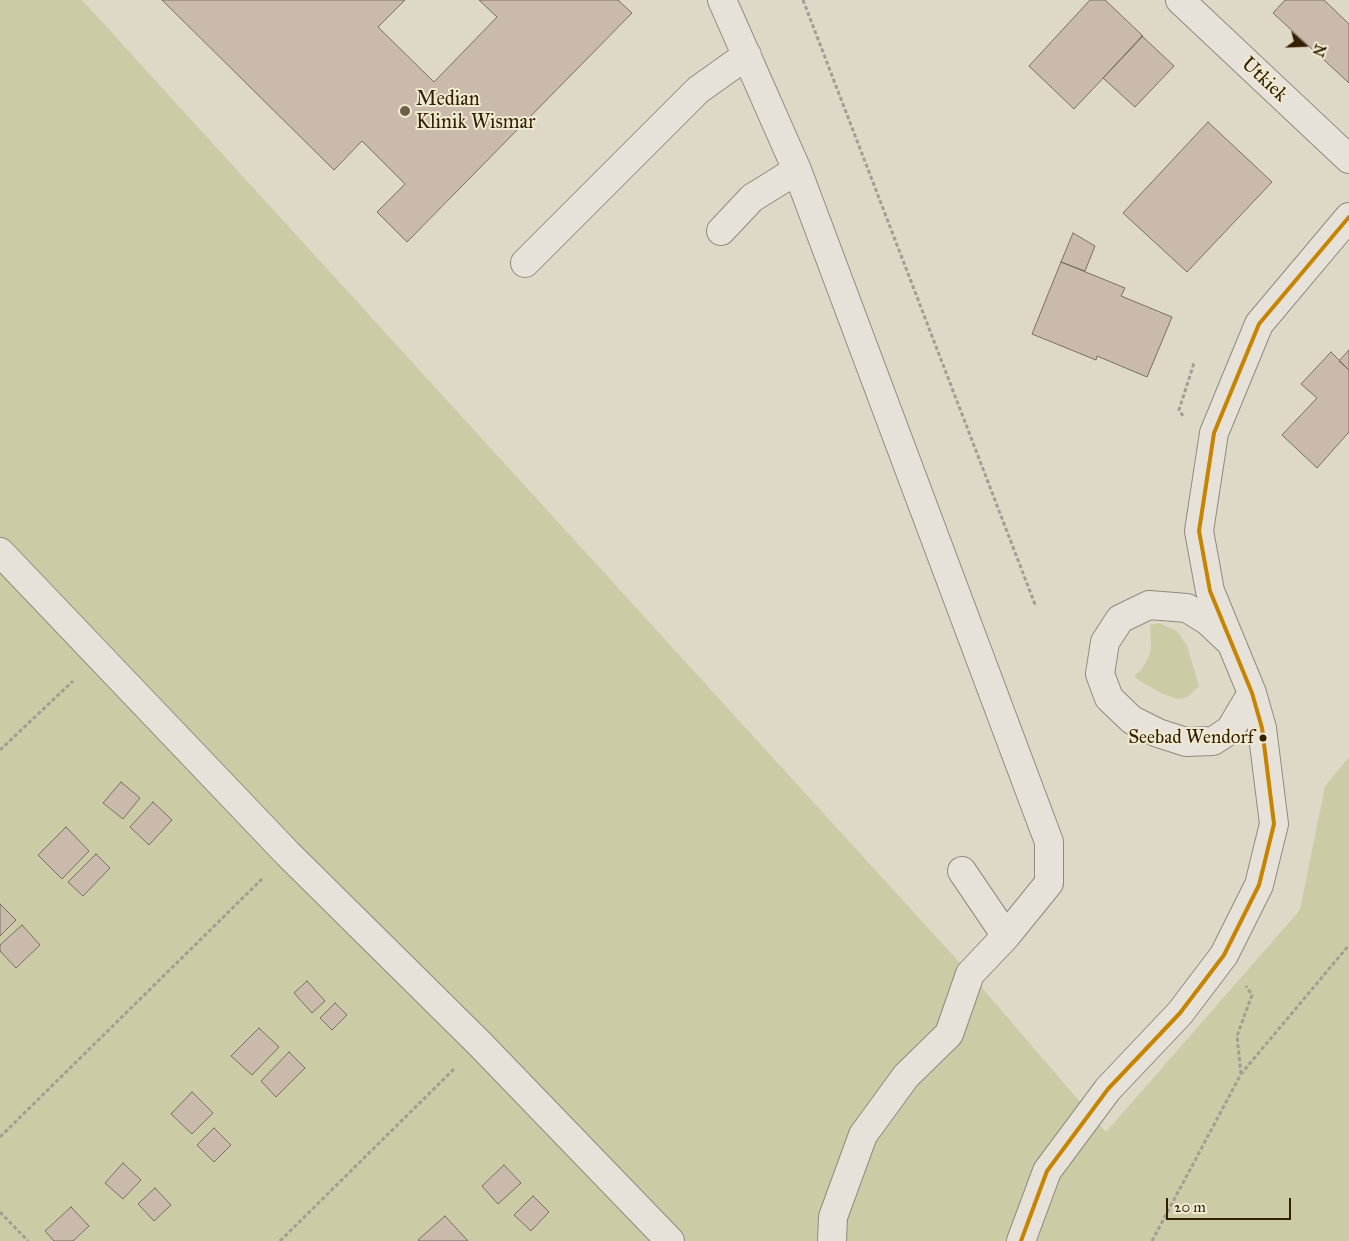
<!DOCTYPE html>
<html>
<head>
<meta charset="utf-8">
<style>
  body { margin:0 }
  #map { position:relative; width:1349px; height:1241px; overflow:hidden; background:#ded8c6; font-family:"IM FELL Great Primer",serif }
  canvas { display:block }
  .north { position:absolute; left:1279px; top:20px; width:50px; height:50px; -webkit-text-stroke:4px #f0ead3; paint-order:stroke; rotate:110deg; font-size:14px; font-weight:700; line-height:20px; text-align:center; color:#331e00 }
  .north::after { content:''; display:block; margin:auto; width:18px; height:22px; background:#331e00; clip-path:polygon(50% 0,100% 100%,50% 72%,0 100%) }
  .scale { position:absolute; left:1166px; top:1198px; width:125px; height:22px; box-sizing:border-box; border:2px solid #331e00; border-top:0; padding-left:6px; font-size:15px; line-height:18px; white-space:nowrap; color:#331e00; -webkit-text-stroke:4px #f0ead3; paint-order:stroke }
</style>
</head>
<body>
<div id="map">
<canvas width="1349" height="1241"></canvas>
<div class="north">N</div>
<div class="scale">20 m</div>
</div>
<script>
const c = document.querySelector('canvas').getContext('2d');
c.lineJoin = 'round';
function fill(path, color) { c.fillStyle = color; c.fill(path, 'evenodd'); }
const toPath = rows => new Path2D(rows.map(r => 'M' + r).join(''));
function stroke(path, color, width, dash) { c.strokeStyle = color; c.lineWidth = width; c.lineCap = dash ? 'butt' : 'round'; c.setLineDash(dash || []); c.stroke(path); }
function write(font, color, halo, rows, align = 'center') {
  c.font = font + ' "IM FELL Great Primer",serif'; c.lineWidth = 4; c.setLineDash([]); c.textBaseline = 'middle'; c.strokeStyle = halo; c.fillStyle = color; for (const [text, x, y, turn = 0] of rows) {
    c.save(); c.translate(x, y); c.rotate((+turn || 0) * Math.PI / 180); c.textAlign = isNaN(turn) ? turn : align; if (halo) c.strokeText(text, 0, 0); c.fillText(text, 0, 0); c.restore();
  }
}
const green = toPath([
  [0,0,82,0,970,974,1106,1132,1300,910,1325,786,1349,757,1349,1241,0,1241],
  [1159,623,1177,631,1187,646,1199,686,1187,697,1178,699,1161,693,1140,681,1134,676,1142,669,1149,656,1151,647,1150,625]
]);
const building = toPath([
  [162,0,405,0,378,27,434,82,497,17,479,0,618,0,632,13,407,242,377,212,405,184,362,141,334,170,162,0],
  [1090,0,1105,0,1143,36,1074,109,1029,66,1090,0],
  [1285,0,1324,0,1349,24,1349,83,1273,13,1285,0],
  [1142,36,1174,66,1135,107,1103,78,1142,36],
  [1208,122,1272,182,1187,272,1123,213,1208,122],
  [1073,233,1095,246,1085,271,1061,262,1073,233],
  [1061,262,1125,288,1121,296,1172,317,1147,377,1097,356,1096,360,1032,334,1061,262],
  [1349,350,1349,370,1339,361,1349,350],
  [1331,352,1349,370,1349,432,1317,468,1282,435,1317,398,1301,384,1331,352],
  [121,782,140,798,123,819,103,803,121,782],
  [153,802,172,820,149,845,130,827,153,802],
  [66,827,89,851,62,879,38,855,66,827],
  [96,854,110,868,83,896,68,882,96,854],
  [0,904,16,920,0,936,0,904],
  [22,925,40,945,16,968,0,951,0,945,22,925],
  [307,981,325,1001,312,1013,294,993,307,981],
  [335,1003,347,1015,332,1030,320,1018,335,1003],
  [259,1028,279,1047,252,1075,231,1056,259,1028],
  [289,1052,305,1068,276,1097,261,1081,289,1052],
  [192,1092,213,1113,192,1134,171,1114,192,1092],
  [214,1128,231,1145,214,1162,197,1145,214,1128],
  [123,1163,141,1180,123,1199,105,1183,123,1163],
  [504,1165,521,1183,498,1204,482,1186,504,1165],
  [155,1188,171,1205,154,1221,138,1204,155,1188],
  [533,1196,549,1212,531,1231,514,1215,533,1196],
  [71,1207,89,1226,73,1241,54,1241,45,1231,71,1207],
  [445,1216,468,1241,419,1241,418,1240,445,1216]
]);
const path = toPath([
  [803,0,1036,607],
  [1183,416,1179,410,1194,363],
  [0,750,73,681],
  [1241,1074,1237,1036,1252,995,1246,986],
  [0,1137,262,879],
  [0,1212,28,1241],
  [280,1241,454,1069],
  [1152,1241,1241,1074,1349,945]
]);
const minor = toPath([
  [722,0,797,170,1049,842,1049,883,1006,936,970,974,949,1034,906,1076,863,1135,833,1217,832,1241],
  [1180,0,1349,159],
  [721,231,752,198,797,170],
  [525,263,698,90,747,55],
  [0,552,288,854,480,1044,670,1241],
  [1227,639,1208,621,1187,608,1149,605,1120,619,1105,642,1100,674,1109,698,1132,720,1158,733,1186,742,1213,741,1230,730,1252,693],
  [962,871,1006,936],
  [1021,1241,1047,1171,1108,1089,1180,1013,1224,955,1259,885,1274,824,1262,728,1252,693,1210,591,1199,531,1214,433,1259,324,1349,217]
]);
const bus1 = toPath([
  [1021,1241,1047,1171,1108,1089,1180,1013,1224,955,1259,885,1274,824,1262,728,1252,693,1210,591,1199,531,1214,433,1259,324,1349,217]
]);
const markers = [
  [405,111,6,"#6f5f45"],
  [1263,738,4.5,"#331e00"]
];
const busNames = [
  ["Seebad Wendorf",1254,738]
];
const streetNames = [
  ["Utkiek",1264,80,43]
];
const poiNames = [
  ["Median",416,100],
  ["Klinik Wismar",416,123]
];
fill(green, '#cbcba6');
fill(building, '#cabaac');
stroke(building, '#777062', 1);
stroke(minor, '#908a7c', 30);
stroke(path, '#a29e94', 3, [4, 2.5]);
stroke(minor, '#e6e2d9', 28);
stroke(bus1, '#c68400', 4);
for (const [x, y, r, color] of markers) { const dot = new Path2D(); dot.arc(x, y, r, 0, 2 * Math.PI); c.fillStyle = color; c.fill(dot); stroke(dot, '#f0ead3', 2); }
write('19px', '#331e00', '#f0ead3', busNames, 'right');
write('20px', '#331e00', '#f0ead3', streetNames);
write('20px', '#331e00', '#f0ead3', poiNames, 'left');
</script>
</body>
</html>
